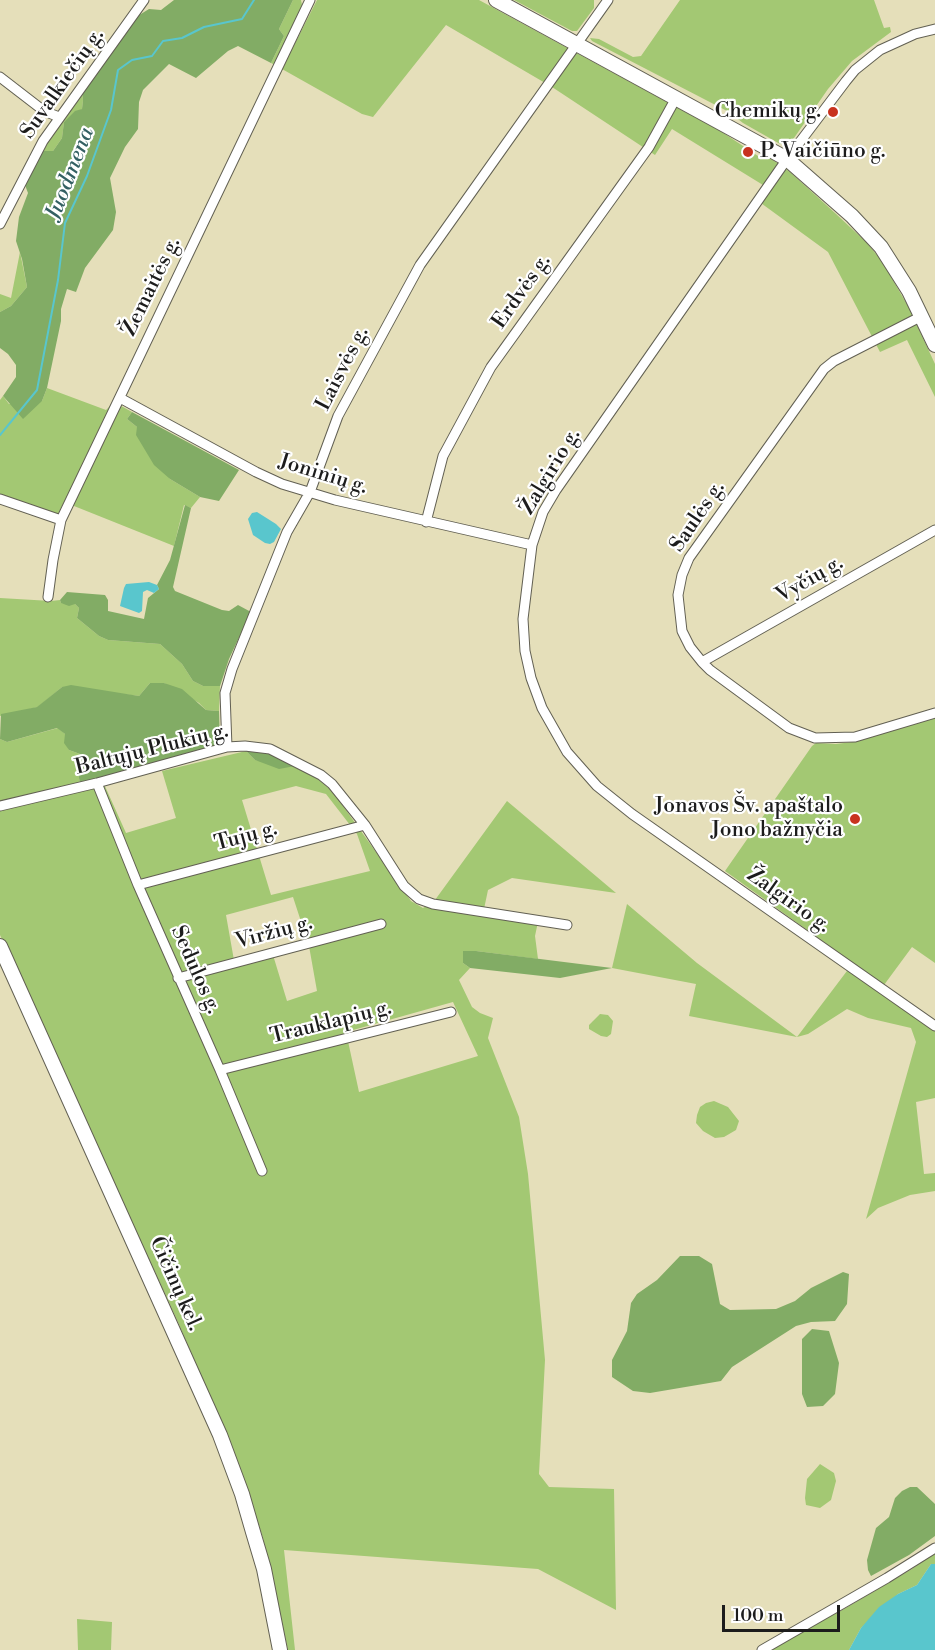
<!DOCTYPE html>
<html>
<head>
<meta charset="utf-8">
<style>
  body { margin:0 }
  #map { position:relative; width:935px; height:1650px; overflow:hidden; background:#e5dfba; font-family:"Libre Bodoni",serif }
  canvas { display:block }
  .scale { position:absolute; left:722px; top:1605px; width:118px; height:27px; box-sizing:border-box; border:3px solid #1c1c1c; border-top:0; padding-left:8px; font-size:18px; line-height:21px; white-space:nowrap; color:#1c1c1c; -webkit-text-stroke:4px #fff; paint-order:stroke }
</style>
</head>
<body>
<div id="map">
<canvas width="935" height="1650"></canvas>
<div class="scale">100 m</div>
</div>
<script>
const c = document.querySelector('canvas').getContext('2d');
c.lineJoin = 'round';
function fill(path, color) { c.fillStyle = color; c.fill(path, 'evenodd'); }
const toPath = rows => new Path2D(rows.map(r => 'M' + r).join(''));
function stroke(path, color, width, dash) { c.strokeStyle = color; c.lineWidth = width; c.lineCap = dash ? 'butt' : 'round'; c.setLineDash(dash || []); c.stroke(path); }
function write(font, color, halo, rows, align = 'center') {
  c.font = font + ' "Libre Bodoni",serif'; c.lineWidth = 4.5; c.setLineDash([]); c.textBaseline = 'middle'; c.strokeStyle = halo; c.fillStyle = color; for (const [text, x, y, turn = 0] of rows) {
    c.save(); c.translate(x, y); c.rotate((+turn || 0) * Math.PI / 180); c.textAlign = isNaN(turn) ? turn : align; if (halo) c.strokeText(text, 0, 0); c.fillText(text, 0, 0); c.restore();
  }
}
const green = toPath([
  [293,0,301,0,303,10,275,65,271,63,284,36,279,29],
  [317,0,479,0,722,132,758,156,766,156,776,162,790,172,835,213,866,242,882,261,909,308,935,364,935,397,907,340,880,352,828,252,754,198,763,185,672,129,655,155,552,87,446,25,373,117,362,114,282,69],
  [514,0,594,0,594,8,577,31,572,31],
  [680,0,874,0,884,28,890,27,891,32,852,61,828,89,794,138,787,144,780,144,743,123,729,112,592,41,590,38,599,39,633,57,641,56],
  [82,91,83,100,82,109,64,122,62,138,53,151,41,151],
  [20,252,27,287,11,306,0,312,0,294,11,298],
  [47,388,106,410,114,402,132,412,127,419,137,427,170,479,200,497,191,508,184,505,174,546,64,502,58,514,0,495,0,400,3,396,9,404,42,401],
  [0,598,51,601,60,600,61,603,75,604,79,608,77,618,99,636,108,640,160,644,182,664,193,681,203,686,220,686,219,711,206,710,199,703,164,683,150,683,139,696,62,687,38,707,0,716],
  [935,716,935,963,912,947,884,985,935,1021,935,1098,916,1102,924,1174,935,1173,935,1191,910,1195,878,1208,866,1219,916,1042,911,1028,868,1018,847,1009,808,1034,797,1037,689,1016,696,984,612,968,627,904,697,963,797,1037,853,963,725,871,812,746,816,743,836,744,852,742],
  [58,728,65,734,69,750,80,754,84,758,78,772,80,784,0,801,0,739,7,742],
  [246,751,255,760,295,766,317,778,333,792,411,901,423,908,435,900,507,801,616,893,512,878,488,890,484,909,539,917,535,936,538,959,476,951,463,951,463,963,470,968,459,980,472,1007,480,1013,493,1018,488,1038,519,1117,528,1174,545,1360,539,1474,549,1487,614,1489,616,1610,538,1569,284,1550,295,1650,288,1650,263,1538,237,1459,177,1320,0,935,0,809,104,784,126,833,176,818,162,771],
  [296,786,326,794,357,834,370,871,271,895,242,800],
  [293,897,309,946,317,991,287,1001,273,955,235,966,226,915],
  [453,1002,478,1056,359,1092,346,1032],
  [600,1014,608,1015,613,1021,611,1034,607,1037,601,1036,589,1029,589,1025],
  [714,1101,728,1107,739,1121,736,1130,724,1137,715,1138,703,1131,696,1123,697,1115,700,1107,706,1103],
  [820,1464,834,1473,836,1481,831,1500,820,1508,806,1505,805,1498,807,1479],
  [935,1552,935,1564,931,1564,917,1585,898,1594,861,1628,849,1650,769,1650,844,1609,912,1569],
  [77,1619,112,1622,111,1650,78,1650]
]);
const forest = toPath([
  [174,0,293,0,279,29,284,36,271,63,238,46,228,51,196,78,169,64,143,90,139,102,138,129,125,147,110,178,116,212,113,230,85,268,76,292,67,289,61,309,61,321,47,388,42,401,23,419,3,396,16,377,16,365,8,354,0,348,0,312,11,306,27,287,22,259,16,241,19,217,28,193,25,185,41,151,53,151,62,138,64,122,75,111,82,109,83,100,82,91,136,17,149,9,161,10],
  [132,412,239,470,219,501,200,497,170,479,154,465,136,435,137,427,127,419],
  [185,505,191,508,173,587,175,591,222,610,229,611,238,605,251,612,229,659,220,686,203,686,193,681,182,664,160,644,108,640,99,636,77,618,79,608,75,604,69,606,61,603,60,600,67,592,105,595,108,600,108,611,144,619,148,598,159,589,157,585,170,560],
  [150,683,164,683,182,689,206,710,219,711,220,742,211,749,80,784,78,772,84,758,80,754,69,750,64,743,65,734,57,728,7,742,0,739,1,714,37,707,62,687,71,685,139,696],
  [246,751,270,752,295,766,279,769,255,760],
  [463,951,476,951,612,968,560,978,470,968,463,963],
  [680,1256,699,1256,712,1264,720,1304,730,1310,776,1309,795,1301,811,1288,843,1272,849,1274,847,1304,835,1321,811,1322,796,1326,732,1367,721,1381,650,1393,633,1391,612,1377,612,1360,627,1331,631,1303,637,1294,657,1280],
  [812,1329,829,1331,839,1363,835,1394,823,1406,807,1407,802,1394,802,1339],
  [910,1487,917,1487,935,1504,935,1536,909,1555,871,1576,868,1570,867,1560,876,1528,889,1517,895,1498,902,1491]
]);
const water = toPath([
  [257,512,276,524,281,529,274,542,270,544,265,543,253,535,248,519,252,513],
  [149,582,157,585,159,589,154,593,147,590,143,592,142,611,139,613,120,606,124,588,126,584],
  [931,1564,935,1564,935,1650,849,1650,861,1628,879,1607,898,1594,917,1585]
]);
const stream = toPath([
  [0,435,37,390,58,280,65,223,87,176,111,110,118,70,132,60,152,56,163,41,182,38,204,27,242,19,254,0]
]);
const minor = toPath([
  [935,29,915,34,880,50,855,70,846,81,787,159,556,490,543,512,532,545,523,619,525,651,531,678,542,708,567,752,597,786,632,814,935,1026],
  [0,77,44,111,59,117],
  [0,224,43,141,144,0],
  [922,316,834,361,824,369,689,558,682,575,678,595,682,631,690,647,702,662,710,670,789,728,815,738,855,737,935,713],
  [120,398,256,472,282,484,335,500,532,545],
  [0,499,61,520],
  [426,522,443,456,491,367,649,147,676,98],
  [48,597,53,560,61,520,310,0],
  [702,662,935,530],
  [227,747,225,693,232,669,287,532,310,492,338,416,420,265,608,0],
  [97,783,138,885,220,1070,262,1171],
  [0,806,97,783,227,747,245,746,270,749,321,775,332,784,365,825,404,886,419,899,433,904,567,925],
  [138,885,365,825],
  [178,978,381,924],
  [220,1070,451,1012],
  [762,1650,887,1578,935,1548]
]);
const secondary = toPath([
  [496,0,787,159,852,216,881,247,909,291,935,345],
  [0,946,220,1435,242,1494,253,1532,264,1569,280,1650]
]);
const markers = [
  [833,112,6,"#c8321e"],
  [748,152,6,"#c8321e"],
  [855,819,6,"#c8321e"]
];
const streetNames = [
  ["Suvalkiečių g.",63,84,-55],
  ["Žemaitės g.",152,287,-64],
  ["Erdvės g.",522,292,-55],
  ["Laisvės g.",343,369,-63],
  ["Žalgirio g.",551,472,-59],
  ["Joninių g.",323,475,17],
  ["Saulės g.",698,517,-56],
  ["Vyčių g.",810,580,-30],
  ["Baltųjų Plukių g.",152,750,-14],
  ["Tujų g.",246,837,-15],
  ["Žalgirio g.",788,901,35],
  ["Viržių g.",274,933,-15],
  ["Sedulos g.",195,970,66],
  ["Trauklapių g.",331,1023,-14],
  ["Čičinų kel.",175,1284,66]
];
const poiNames = [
  ["Chemikų g.",821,112],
  ["P. Vaičiūno g.",760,152,"left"],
  ["Jonavos Šv. apaštalo",843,807],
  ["Jono bažnyčia",843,831]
];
const waterNames = [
  ["Juodmena",71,174,-69]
];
fill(green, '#a3c873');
fill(forest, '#82ac65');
fill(water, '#59c6cd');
stroke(stream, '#59c6cd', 2);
stroke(minor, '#626053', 11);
stroke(secondary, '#626053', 16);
stroke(minor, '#fff', 9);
stroke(secondary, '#fff', 14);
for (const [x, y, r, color] of markers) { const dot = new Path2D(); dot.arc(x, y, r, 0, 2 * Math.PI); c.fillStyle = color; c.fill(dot); stroke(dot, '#fff', 2); }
write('21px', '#1c1c1c', '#fff', streetNames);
write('21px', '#1c1c1c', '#fff', poiNames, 'right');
write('italic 22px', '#346063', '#fff', waterNames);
</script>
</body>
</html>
